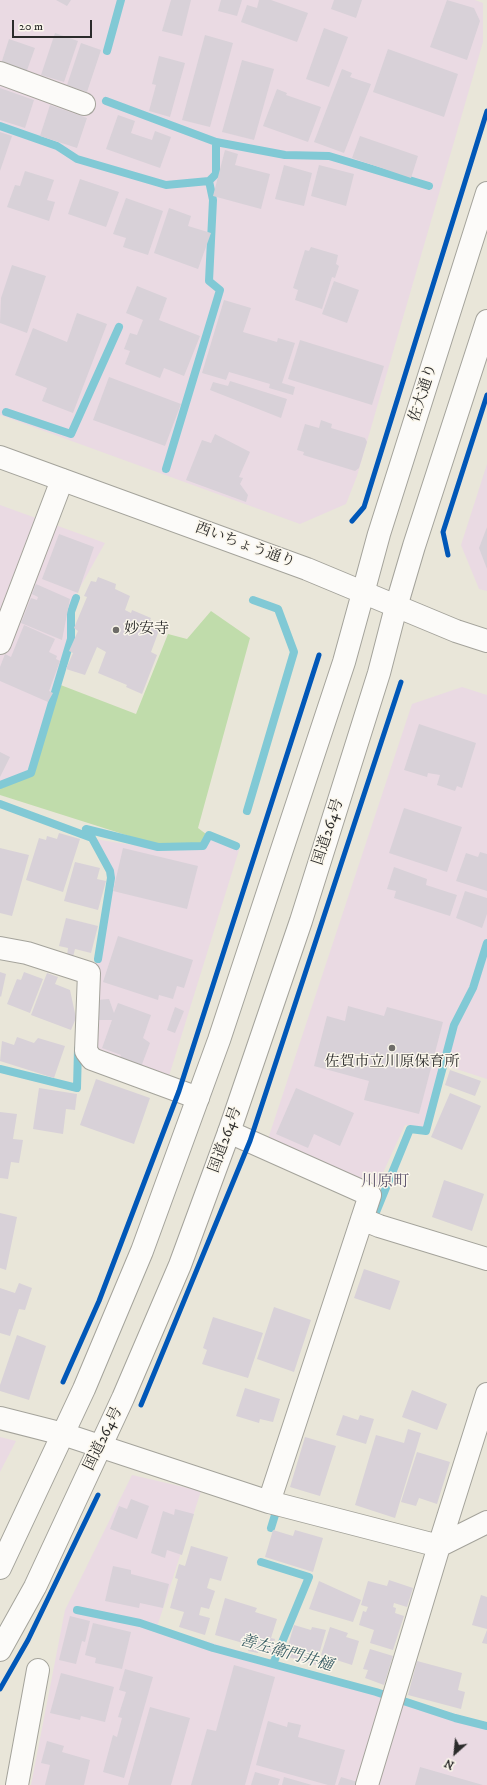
<!DOCTYPE html>
<html>
<head>
<meta charset="utf-8">
<style>
  body { margin:0 }
  #map { position:relative; width:487px; height:1785px; overflow:hidden; background:#e9e6d9; font-family:"IM FELL DW Pica",serif }
  canvas { display:block }
  .north { position:absolute; left:435px; top:1733px; width:40px; height:40px; -webkit-text-stroke:3px #fbf7ec; paint-order:stroke; rotate:207deg; font-size:11px; font-weight:700; line-height:16px; text-align:center; color:#2b2b2b }
  .north::after { content:''; display:block; margin:auto; width:14px; height:18px; background:#2b2b2b; clip-path:polygon(50% 0,100% 100%,50% 72%,0 100%) }
  .scale { position:absolute; left:12px; top:20px; width:80px; height:18px; box-sizing:border-box; border:2px solid #2b2b2b; border-top:0; padding-left:5px; font-size:12px; line-height:14px; white-space:nowrap; color:#2b2b2b; -webkit-text-stroke:3px #fbf7ec; paint-order:stroke }
</style>
</head>
<body>
<div id="map">
<canvas width="487" height="1785"></canvas>
<div class="north">N</div>
<div class="scale">20 m</div>
</div>
<script>
const c = document.querySelector('canvas').getContext('2d');
c.lineJoin = 'round';
function fill(path, color) { c.fillStyle = color; c.fill(path, 'evenodd'); }
const toPath = rows => new Path2D(rows.map(r => 'M' + r).join(''));
function stroke(path, color, width, dash) { c.strokeStyle = color; c.lineWidth = width; c.lineCap = dash ? 'butt' : 'round'; c.setLineDash(dash || []); c.stroke(path); }
function write(font, color, halo, rows, align = 'center') {
  c.font = font + ' "IM FELL DW Pica","Noto Serif JP",serif'; c.lineWidth = 3; c.setLineDash([]); c.textBaseline = 'middle'; c.strokeStyle = halo; c.fillStyle = color; for (const [text, x, y, turn = 0] of rows) {
    c.save(); c.translate(x, y); c.rotate((+turn || 0) * Math.PI / 180); c.textAlign = isNaN(turn) ? turn : align; if (halo) c.strokeText(text, 0, 0); c.fillText(text, 0, 0); c.restore();
  }
}
const built = toPath([
  [0,0,475,0,483,3,483,42,357,476,346,504,300,524,0,415],
  [487,464,487,591,479,589,461,545],
  [0,505,105,543,74,598,70,612,69,638,29,772,0,783],
  [462,687,487,695,487,1079,447,1066,428,1129,405,1125,375,1190,268,1139,412,704],
  [210,837,239,850,164,1092,83,1058,108,874,88,838,158,849,205,847],
  [0,1437,16,1441,0,1472],
  [132,1475,201,1491,157,1627,487,1723,487,1785,31,1785,65,1610]
]);
const green = toPath([
  [211,611,250,638,198,828,210,837,205,847,151,843,0,795,0,787,32,774,58,684,136,714,168,634,187,639]
]);
const stream = toPath([
  [107,51,121,0],
  [106,101,216,142,285,155,329,156,429,186],
  [0,126,57,146,77,159,166,185,209,181,216,174,216,142],
  [6,412,71,434,119,327],
  [166,469,220,290,209,281,213,200,209,181],
  [0,785,31,773,71,639,71,612,76,598],
  [0,804,92,838,86,829,158,847,203,846,209,835,236,846],
  [247,811,294,652,278,609,253,600],
  [92,838,110,871,111,878,98,959],
  [0,1069,77,1088,78,1049],
  [372,1222,410,1129,426,1131,454,1025,473,988,487,943],
  [271,1528,275,1515],
  [261,1562,309,1577,273,1664],
  [77,1610,140,1623,213,1648,376,1692,455,1718,487,1726]
]);
const building = toPath([
  [56,0,71,0,67,6],
  [171,0,191,0,182,36,162,31],
  [221,0,242,0,237,16,218,11],
  [259,0,271,0,308,13,297,42,241,22,247,5,257,8],
  [334,0,362,0,356,18,331,9],
  [447,0,474,8,480,21,467,60,430,47],
  [324,28,348,37,329,87,306,79],
  [55,33,78,41,64,82,41,75],
  [205,35,233,43,210,127,182,120],
  [9,39,35,48,26,73,1,64],
  [81,43,101,50,87,92,67,85],
  [388,49,458,74,444,117,373,92],
  [159,56,185,63,170,117,149,111,156,85,152,84],
  [242,60,274,69,254,140,222,132],
  [342,69,352,73,350,77,371,84,344,153,314,142],
  [0,88,34,100,25,128,0,120],
  [277,89,287,93,286,95,321,107,308,142,263,126],
  [50,105,87,118,77,148,40,136],
  [118,115,135,121,131,133,152,140,155,131,171,137,160,168,106,149],
  [0,132,12,136,0,171],
  [360,136,418,156,411,178,352,158],
  [225,150,238,154,235,165,270,174,261,209,213,196],
  [284,165,312,173,304,206,275,199],
  [319,165,354,174,346,206,311,196],
  [25,171,54,180,47,200,55,202,49,221,7,207,15,185,20,186],
  [80,179,119,192,106,227,68,214],
  [126,198,163,211,148,255,123,247,126,238,113,234],
  [169,208,191,216,188,226,211,233,198,269,154,253],
  [311,247,338,255,336,264,339,266,335,278,332,277,322,309,295,300,298,290,293,288,305,250,309,251],
  [12,265,46,276,27,333,0,323,1,298],
  [334,281,359,290,347,323,322,314],
  [137,286,167,298,159,320,200,336,184,376,164,368,160,378,125,364,130,351,124,349,130,333,137,335,143,320,126,313],
  [224,300,251,308,243,332,277,342,278,338,295,343,282,383,295,387,293,395,269,388,270,384,229,372,226,380,202,373],
  [77,313,107,324,73,413,42,401,47,388,15,375,33,328,67,342],
  [300,340,384,366,372,405,288,379],
  [109,377,181,404,165,446,93,420],
  [230,381,287,399,281,418,210,390,213,382,228,386],
  [321,420,332,424,331,428,365,438,367,442,359,468,355,471,303,455,304,452,297,450,305,424,319,428],
  [215,434,250,452,239,477,243,478,240,484,248,495,246,502,186,480,202,440,211,443],
  [487,527,487,569,479,548],
  [59,534,94,547,78,593,42,579],
  [98,577,116,584,115,589,130,596,125,610,131,613,132,610,151,618,150,620,161,625,151,652,157,655,142,694,126,687,127,685,98,673,106,652,97,647,85,675,66,669,73,653,69,651,78,631,74,628,87,597,84,596,91,581,96,582],
  [36,584,70,599,62,640,21,623,31,598,37,600,38,597,32,594],
  [24,625,55,639,49,652,57,656,56,659,60,661,49,691,53,693,48,702,0,681,0,667,5,654,11,657],
  [419,724,476,743,462,788,457,786,455,791,437,785,440,775,428,773,427,777,404,770],
  [0,752,10,757,0,777],
  [404,808,462,827,447,872,389,853],
  [59,833,80,839,63,892,26,880,39,838,46,840,47,836,57,839],
  [0,848,29,855,12,916,0,913],
  [123,848,198,866,187,909,113,891],
  [480,852,487,854,487,891,456,881,466,853,478,857],
  [75,862,100,868,97,879,106,881,98,910,64,901],
  [394,867,427,879,426,885,457,895,450,916,394,898,396,891,387,889],
  [465,891,487,898,487,914,482,928,456,918],
  [66,918,98,926,91,953,75,949,73,957,67,956,68,948,59,946],
  [118,936,193,960,184,988,177,986,173,999,159,995,158,1000,103,982],
  [0,972,6,974,1,997,0,996],
  [24,972,43,979,30,1013,7,1004,17,979,21,980],
  [47,973,58,977,55,984,70,990,76,1018,71,1030,31,1015],
  [109,999,114,1013,118,1003,151,1015,143,1038,150,1043,141,1067,119,1060,121,1055,102,1048,112,1020,97,1020,96,1000],
  [348,1006,384,1016,387,1007,443,1022,419,1114,364,1100,369,1081,314,1066,327,1016,345,1021],
  [175,1007,184,1011,175,1033,167,1030],
  [17,1037,34,1043,38,1038,65,1046,54,1078,0,1061,2,1041,14,1045],
  [450,1070,481,1081,475,1096,445,1085],
  [96,1079,150,1098,134,1144,80,1125],
  [39,1088,77,1094,75,1110,66,1109,63,1134,33,1129],
  [296,1088,354,1113,340,1146,314,1134,308,1148,276,1134],
  [450,1093,481,1106,462,1150,431,1137],
  [0,1112,17,1114,13,1139,23,1140,19,1163,11,1162,8,1179,0,1178],
  [444,1180,484,1194,472,1231,432,1217],
  [0,1213,17,1217,6,1270,0,1268],
  [364,1269,400,1281,390,1310,354,1298],
  [19,1283,32,1288,25,1310,19,1309,10,1336,0,1333,0,1288,15,1293],
  [274,1307,311,1320,294,1372,257,1359],
  [213,1317,263,1333,248,1378,202,1364,207,1350,203,1348],
  [17,1335,46,1346,29,1400,0,1391,0,1385],
  [245,1388,280,1399,273,1422,260,1419,259,1423,236,1416],
  [412,1390,447,1404,437,1430,402,1417],
  [343,1415,358,1420,360,1415,374,1419,366,1444,336,1435],
  [408,1429,421,1433,395,1518,355,1505,376,1435,404,1443],
  [305,1437,336,1446,320,1496,290,1487],
  [417,1452,450,1462,437,1504,419,1498,416,1506,401,1502],
  [131,1499,149,1506,137,1539,110,1529,119,1506,127,1509],
  [175,1509,194,1514,182,1555,167,1550,165,1558,151,1553,163,1511,174,1515],
  [273,1530,293,1536,295,1530,323,1538,313,1572,265,1557],
  [191,1546,228,1557,221,1581,210,1578,207,1588,215,1591,209,1609,201,1607,199,1615,210,1618,205,1635,179,1627,184,1612,170,1608,178,1579,175,1578,179,1564,185,1566],
  [113,1566,131,1570,131,1574,169,1584,163,1608,140,1603,139,1608,105,1601],
  [389,1580,413,1588,407,1607,394,1603,393,1607,396,1608,395,1613,404,1616,393,1650,370,1643,374,1630,359,1625,363,1611,366,1612,368,1607,361,1605,368,1581,387,1586],
  [319,1581,361,1600,353,1622,309,1609],
  [481,1595,487,1597,487,1629,472,1625],
  [225,1598,257,1608,255,1612,277,1619,271,1638,275,1639,271,1652,259,1648,258,1653,248,1651,250,1645,215,1635],
  [70,1616,90,1621,85,1642,82,1641,76,1664,59,1660],
  [93,1623,131,1632,122,1669,95,1663,96,1658,85,1655],
  [294,1625,311,1630,312,1627,326,1630,316,1665,285,1656],
  [330,1627,348,1633,346,1637,359,1641,352,1665,321,1655],
  [487,1630,487,1644,482,1643],
  [370,1649,393,1656,384,1685,365,1678,368,1670,363,1669],
  [417,1661,462,1673,458,1690,465,1692,461,1709,408,1695],
  [234,1665,275,1677,245,1785,191,1785,207,1729,216,1731],
  [125,1669,153,1677,124,1778,103,1772,113,1735,117,1737,122,1718,118,1717,126,1692,119,1690],
  [61,1673,114,1687,105,1722,81,1716,80,1720,50,1713],
  [150,1707,190,1718,171,1785,128,1785],
  [268,1721,287,1727,288,1722,301,1725,298,1737,345,1750,335,1785,328,1785,256,1765],
  [47,1741,64,1746,62,1752,90,1760,84,1785,45,1785,50,1765,41,1763],
  [420,1767,483,1785,415,1785],
  [255,1772,280,1779,278,1785,251,1785],
  [284,1777,312,1785,282,1785],
  [341,1777,361,1783,360,1785,338,1785]
]);
const street = toPath([
  [0,73,84,104],
  [0,643,62,480],
  [0,948,27,953,89,973,86,1051,92,1059,198,1098],
  [229,1132,370,1195,269,1502],
  [362,1219,379,1226,487,1259],
  [0,1418,63,1434,269,1502,439,1546,487,1522],
  [17,1785,38,1670],
  [367,1785,439,1546,487,1394]
]);
const primary = toPath([
  [363,593,379,534,487,193],
  [396,607,414,546,487,321]
]);
const highway = toPath([
  [0,457,307,569,456,631,487,641],
  [0,1568,84,1389,142,1251,219,1040,344,662,363,593],
  [0,1650,35,1587,123,1398,180,1265,229,1132,301,921,379,673,396,607]
]);
const cycleway = toPath([
  [352,521,364,507,487,111],
  [448,555,443,532,487,395],
  [63,1382,99,1301,179,1091,319,655],
  [141,1405,250,1141,401,682],
  [0,1689,28,1640,98,1495]
]);
const markers = [
  [116,630,4,"#6e6c68"],
  [392,1048,4,"#6e6c68"]
];
const streetNames = [
  ["佐大通り",424,393,-72],
  ["西いちょう通り",245,546,20],
  ["国道264号",329,832,-72],
  ["国道264号",226,1140,-70],
  ["国道264号",104,1439,-64]
];
const poiNames = [
  ["妙安寺",124,630],
  ["佐賀市立川原保育所",392,1063,"center"]
];
const neighbourhoodNames = [
  ["川原町",385,1183]
];
const waterNames = [
  ["善左衛門井樋",286,1654,16]
];
fill(built, '#eadae3');
fill(green, '#c0dcab');
stroke(stream, '#81c9d5', 8);
fill(building, '#d8d1d8');
stroke(street, '#a4a39b', 24);
stroke(primary, '#a4a39b', 24);
stroke(highway, '#a4a39b', 24);
stroke(street, '#fcfbf9', 22);
stroke(primary, '#fcfbf9', 22);
stroke(highway, '#fcfbf9', 22);
stroke(cycleway, '#0057b8', 5);
for (const [x, y, r, color] of markers) { const dot = new Path2D(); dot.arc(x, y, r, 0, 2 * Math.PI); c.fillStyle = color; c.fill(dot); stroke(dot, '#fbf7ec', 1.5); }
write('15px', '#2b2b2b', '#fbf7ec', streetNames);
write('15px', '#2b2b2b', '#fbf7ec', poiNames, 'left');
write('16px', '#61586f', '#fbf7ec', neighbourhoodNames);
write('italic 16px', '#3a5e66', '#fbf7ec', waterNames);
</script>
</body>
</html>
